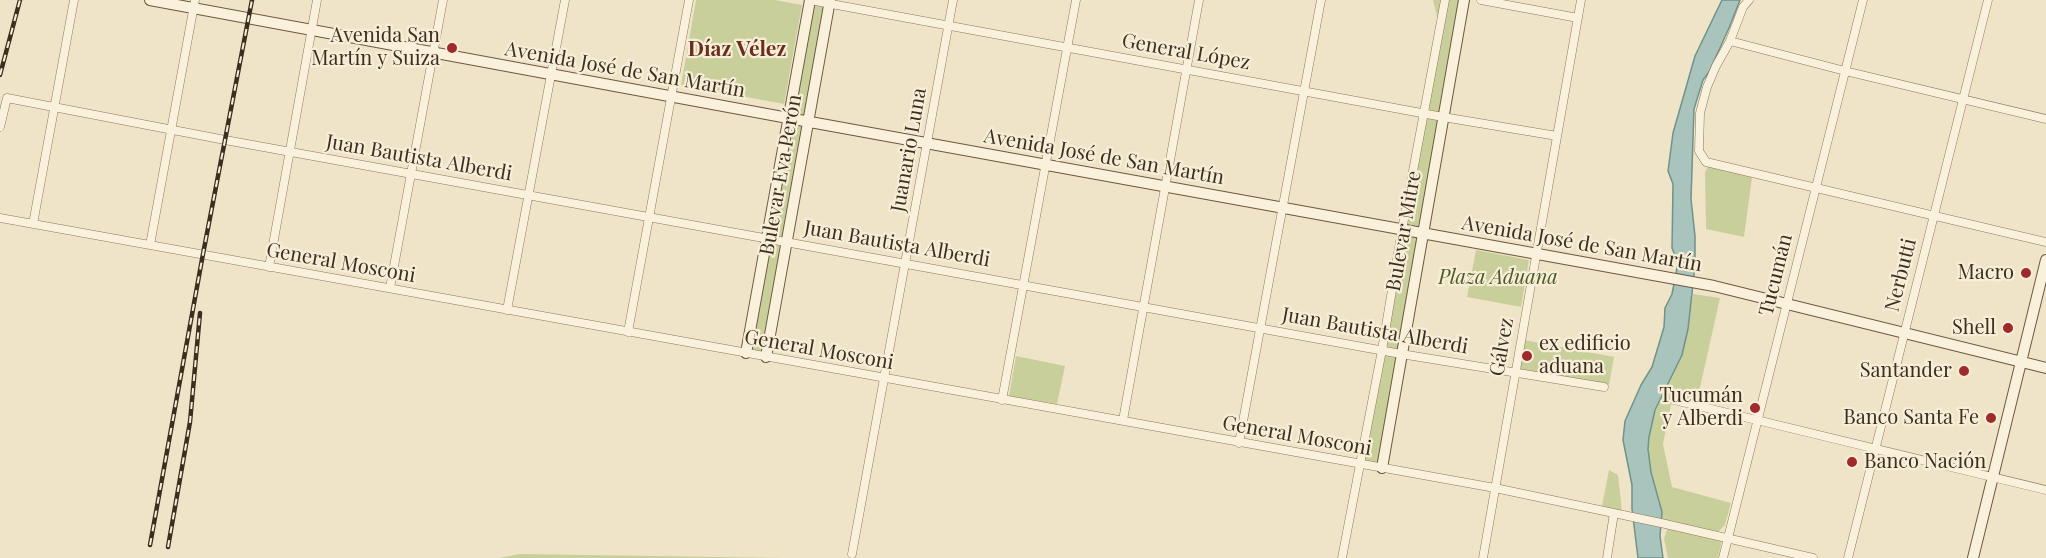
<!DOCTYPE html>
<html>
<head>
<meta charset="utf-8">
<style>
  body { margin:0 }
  canvas { display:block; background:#f0e4c8 }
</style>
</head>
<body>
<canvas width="2046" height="558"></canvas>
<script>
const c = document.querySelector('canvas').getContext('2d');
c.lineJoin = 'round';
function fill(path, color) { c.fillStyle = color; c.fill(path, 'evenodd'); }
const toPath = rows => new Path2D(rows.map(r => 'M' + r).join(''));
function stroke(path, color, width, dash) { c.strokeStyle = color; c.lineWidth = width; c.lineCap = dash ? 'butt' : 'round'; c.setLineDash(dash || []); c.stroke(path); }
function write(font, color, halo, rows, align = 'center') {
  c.font = font + ' "Playfair Display",serif'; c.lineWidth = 4.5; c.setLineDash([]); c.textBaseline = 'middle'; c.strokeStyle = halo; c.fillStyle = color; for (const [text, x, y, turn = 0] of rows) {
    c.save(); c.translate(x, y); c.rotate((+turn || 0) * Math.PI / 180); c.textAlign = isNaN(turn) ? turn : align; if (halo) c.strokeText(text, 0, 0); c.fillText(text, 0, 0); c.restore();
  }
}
const green = toPath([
  [696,0,775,0,802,5,784,104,681,85],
  [810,0,830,0,766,357,746,353],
  [1433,0,1464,0,1382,468,1359,463,1437,41,1437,16],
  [1708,166,1752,177,1744,237,1706,229,1705,172],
  [1476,250,1529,260,1521,307,1467,297],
  [1693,294,1720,298,1697,401,1678,396,1671,405,1663,444,1672,487,1731,503,1725,525,1717,533,1661,520,1660,502,1649,463,1648,440,1655,412,1683,352],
  [1524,340,1614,357,1609,385,1520,370],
  [1016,356,1065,366,1057,404,1009,396],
  [1609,470,1618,475,1622,511,1602,506],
  [1667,529,1722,540,1718,558,1668,558,1664,539],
  [520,554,784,558,499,558]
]);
const water = toPath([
  [1722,0,1740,0,1729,28,1709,72,1703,80,1694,109,1691,199,1695,236,1695,266,1688,329,1682,355,1655,410,1649,437,1648,449,1651,472,1662,512,1660,536,1663,558,1638,558,1632,509,1632,485,1623,440,1625,421,1641,385,1652,367,1664,327,1665,308,1672,294,1678,263,1672,248,1673,184,1668,171,1673,133,1695,56,1722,0]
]);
const street = toPath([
  [810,0,1443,117,1557,136],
  [1481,0,1578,18],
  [1749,0,1743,7,1730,41,1716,66,1707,87,1700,113,1699,151,1706,162,2046,242],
  [1730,41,1845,71,2046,119],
  [0,127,7,98,225,140,1401,354,1604,387],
  [0,218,1495,488,1661,523,1813,558],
  [33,224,74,0],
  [150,245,195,0],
  [269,267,317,0],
  [390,288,443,0],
  [507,310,565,0],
  [628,332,689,0],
  [1002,400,1076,0],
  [1674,400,2046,490],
  [1123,420,1199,0],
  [1239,443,1321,0],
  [852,554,953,0],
  [1342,558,1382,350,1402,230,1445,0],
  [1483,558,1581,0],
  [1607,558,1614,513],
  [1723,558,1863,0],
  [1848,558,1988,0]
]);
const secondary = toPath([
  [150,0,788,118,1714,286,2046,368],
  [746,353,810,0],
  [766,357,830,0],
  [1382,468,1464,0],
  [1973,558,2046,260]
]);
const rail = toPath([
  [0,75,20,0],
  [150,545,203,254,252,0],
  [168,547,190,422,200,313]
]);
const markers = [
  [452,48,6,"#9e2a2b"],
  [2026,273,6,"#9e2a2b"],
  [2008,328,6,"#9e2a2b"],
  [1527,356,6,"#9e2a2b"],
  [1964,371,6,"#9e2a2b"],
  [1755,408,6,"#9e2a2b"],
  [1991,418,6,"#9e2a2b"],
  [1852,462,6,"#9e2a2b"]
];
const poiNames = [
  ["Avenida San",440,36],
  ["Martín y Suiza",440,59],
  ["Macro",2014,273],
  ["Shell",1996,328],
  ["ex edificio",1539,344,"left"],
  ["aduana",1539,367,"left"],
  ["Santander",1952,371],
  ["Tucumán",1743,396],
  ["y Alberdi",1743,419],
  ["Banco Santa Fe",1979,418],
  ["Banco Nación",1864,462,"left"]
];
const streetNames = [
  ["General López",1186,52,10],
  ["Avenida José de San Martín",625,70,10],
  ["Juanario Luna",909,150,-80],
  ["Avenida José de San Martín",1104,157,10],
  ["Juan Bautista Alberdi",419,158,10],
  ["Bulevar Eva Perón",781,175,-80],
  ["Bulevar Mitre",1404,231,-80],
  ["Juan Bautista Alberdi",897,244,10],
  ["Avenida José de San Martín",1582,244,10],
  ["General Mosconi",341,263,10],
  ["Tucumán",1776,275,-76],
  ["Nerbutti",1901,275,-76],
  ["Juan Bautista Alberdi",1375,331,10],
  ["Gálvez",1502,347,-80],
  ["General Mosconi",819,350,10],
  ["General Mosconi",1297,436,10]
];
const parkNames = [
  ["Plaza Aduana",1498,278]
];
const neighbourhoodNames = [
  ["Díaz Vélez",737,49]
];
fill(green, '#c9cf9b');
fill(water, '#a9c4bc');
stroke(water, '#6f938a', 1.5);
stroke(street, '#8d765c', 9);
stroke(secondary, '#6f573f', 12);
stroke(street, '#faf1dc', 8);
stroke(secondary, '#faf1dc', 10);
stroke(rail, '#3d2e20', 4.5);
stroke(rail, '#f7eed8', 2, [7]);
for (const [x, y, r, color] of markers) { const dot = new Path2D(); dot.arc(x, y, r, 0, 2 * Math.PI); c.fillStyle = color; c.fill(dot); stroke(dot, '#f7eed8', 2); }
write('20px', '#3d2e20', '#f7eed8', poiNames, 'right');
write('20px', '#3d2e20', '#f7eed8', streetNames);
write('italic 20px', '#4d5a26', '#f7eed8', parkNames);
write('bold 21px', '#6b2e1e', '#f7eed8', neighbourhoodNames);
</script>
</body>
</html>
